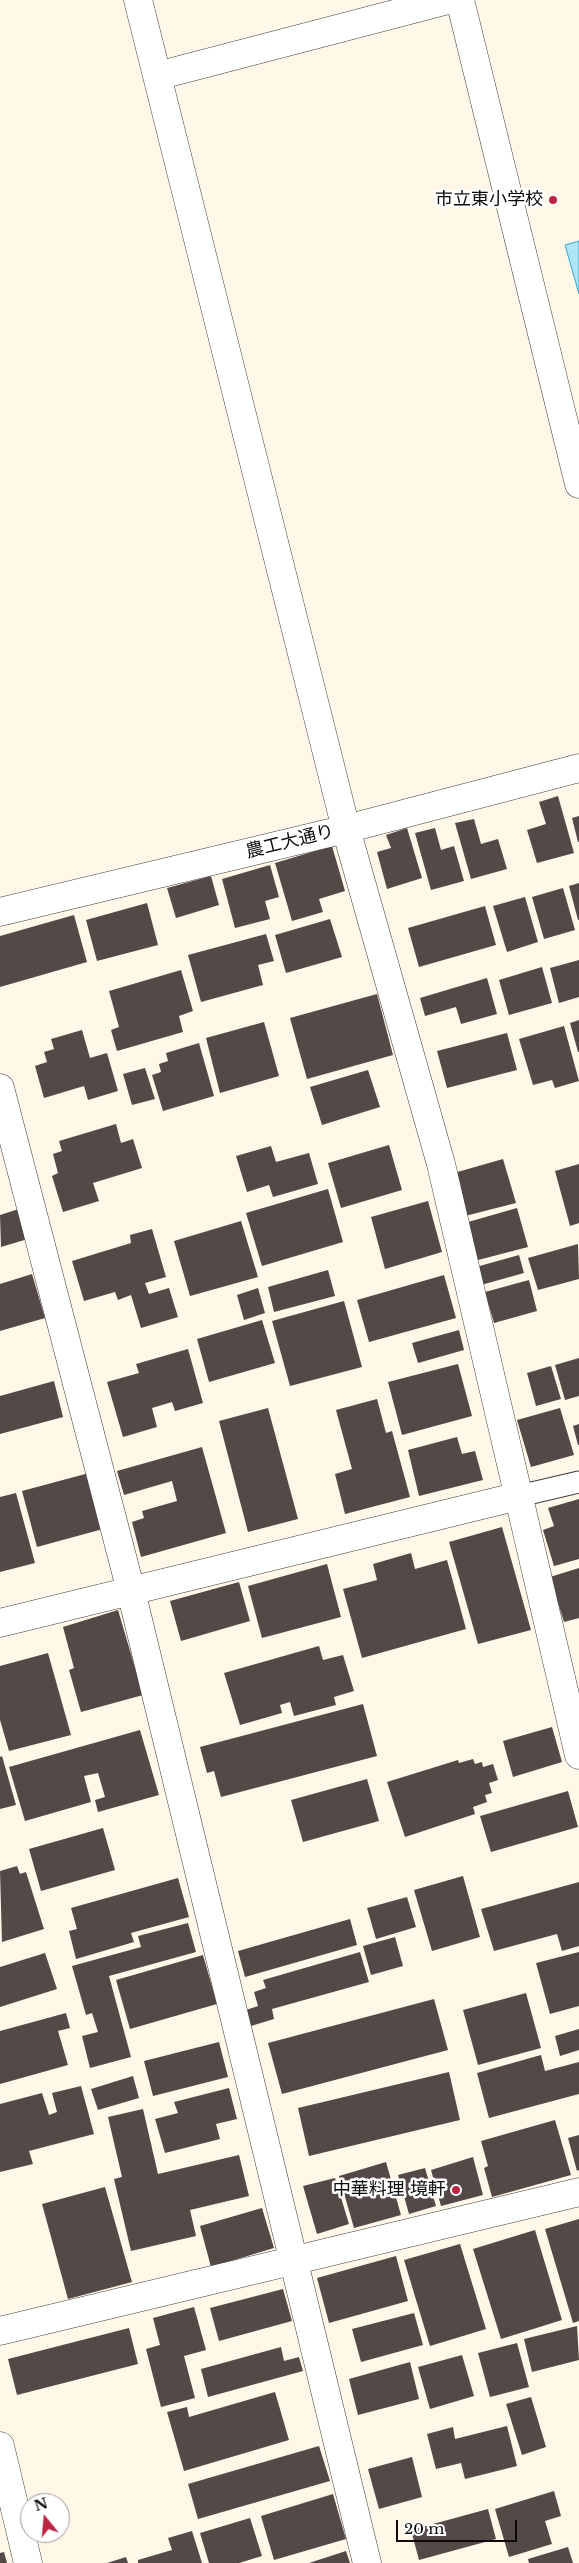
<!DOCTYPE html>
<html>
<head>
<meta charset="utf-8">
<style>
  body { margin:0 }
  #map { position:relative; width:579px; height:2563px; overflow:hidden; background:#fff7e7; font-family:"Libre Baskerville",serif }
  canvas { display:block }
  .north { position:absolute; left:20px; top:2493px; width:50px; height:50px; box-sizing:border-box; background:#fff; border:1px solid #9d9d9d; border-radius:50%; rotate:343deg; font-size:14px; font-weight:700; line-height:20px; text-align:center; color:#0a0a0a }
  .north::after { content:''; display:block; margin:auto; width:18px; height:22px; background:#b92442; clip-path:polygon(50% 0,100% 100%,50% 72%,0 100%) }
  .scale { position:absolute; left:396px; top:2520px; width:121px; height:22px; box-sizing:border-box; border:2px solid #0a0a0a; border-top:0; padding-left:6px; font-size:15px; line-height:18px; white-space:nowrap; color:#0a0a0a; -webkit-text-stroke:4px #fff; paint-order:stroke }
</style>
</head>
<body>
<div id="map">
<canvas width="579" height="2563"></canvas>
<div class="north">N</div>
<div class="scale">20 m</div>
</div>
<script>
const c = document.querySelector('canvas').getContext('2d');
c.lineJoin = 'round';
function fill(path, color) { c.fillStyle = color; c.fill(path, 'evenodd'); }
const toPath = rows => new Path2D(rows.map(r => 'M' + r).join(''));
function stroke(path, color, width, dash) { c.strokeStyle = color; c.lineWidth = width; c.lineCap = dash ? 'butt' : 'round'; c.setLineDash(dash || []); c.stroke(path); }
function write(font, color, halo, rows, align = 'center') {
  c.font = font + ' "Libre Baskerville","Noto Sans JP",serif'; c.lineWidth = 5; c.setLineDash([]); c.textBaseline = 'middle'; c.strokeStyle = halo; c.fillStyle = color; for (const [text, x, y, turn = 0] of rows) {
    c.save(); c.translate(x, y); c.rotate((+turn || 0) * Math.PI / 180); c.textAlign = isNaN(turn) ? turn : align; if (halo) c.strokeText(text, 0, 0); c.fillText(text, 0, 0); c.restore();
  }
}
const water = toPath([
  [579,241,579,294,565,245,579,241]
]);
const building = toPath([
  [558,796,574,853,537,863,527,830,546,824,539,802],
  [579,816,579,842,578,842,572,818],
  [474,819,481,844,498,839,507,869,471,879,455,823],
  [407,828,422,878,387,889,377,852,391,848,386,835],
  [435,828,441,850,454,846,464,881,431,890,415,833],
  [332,846,345,891,319,899,323,912,292,921,275,863],
  [270,865,279,897,265,901,270,919,235,928,222,879],
  [211,876,219,905,176,918,167,888],
  [579,883,579,920,578,920,569,886],
  [563,888,575,930,544,939,532,897],
  [525,897,538,942,507,952,493,906],
  [147,903,158,945,97,961,86,920],
  [485,906,496,945,419,967,408,928],
  [74,915,87,962,0,987,0,936],
  [330,919,342,957,286,973,275,935],
  [266,934,274,961,258,965,263,985,201,1002,188,955],
  [579,960,579,997,559,1003,550,968],
  [542,967,552,1003,509,1015,499,980],
  [181,970,193,1011,179,1016,183,1032,117,1051,111,1030,119,1027,109,991],
  [487,978,497,1014,461,1024,456,1007,425,1016,420,998],
  [377,994,393,1055,307,1079,290,1018],
  [579,1020,579,1052,578,1052,570,1023],
  [264,1022,279,1076,220,1093,206,1038],
  [564,1026,579,1081,555,1088,552,1080,533,1085,519,1039],
  [82,1030,90,1058,107,1053,118,1091,88,1100,84,1086,44,1098,35,1066,47,1062,44,1052,54,1049,51,1039],
  [507,1033,517,1070,447,1088,437,1051],
  [199,1043,214,1096,163,1111,152,1075,161,1072,159,1064,168,1061,166,1053],
  [145,1068,155,1099,132,1105,123,1074],
  [368,1070,380,1107,322,1125,310,1087],
  [116,1124,121,1143,133,1139,142,1168,93,1183,99,1201,63,1212,52,1176,58,1173,53,1154,62,1151,59,1141],
  [389,1145,402,1190,341,1208,328,1163],
  [271,1146,276,1162,309,1153,318,1184,273,1197,269,1185,247,1192,236,1156],
  [503,1159,516,1203,465,1216,454,1173],
  [579,1164,579,1223,570,1226,555,1171],
  [328,1189,343,1242,262,1266,246,1213],
  [428,1201,442,1252,385,1269,371,1217],
  [22,1208,31,1238,1,1247,0,1215],
  [517,1208,528,1247,478,1260,468,1222],
  [241,1221,258,1277,190,1296,174,1241],
  [152,1229,166,1277,145,1283,149,1294,169,1288,178,1317,141,1328,131,1295,118,1300,115,1292,84,1301,72,1261,131,1243,130,1235],
  [578,1244,579,1279,538,1290,528,1258],
  [519,1255,524,1273,481,1285,476,1267],
  [328,1270,335,1296,274,1312,268,1287],
  [32,1274,45,1318,0,1331,0,1284],
  [444,1275,456,1318,369,1342,357,1300],
  [529,1280,537,1311,494,1323,485,1292],
  [258,1288,265,1313,244,1320,237,1295],
  [344,1301,362,1367,290,1386,272,1321],
  [262,1320,275,1363,209,1382,197,1339],
  [459,1330,464,1350,418,1363,412,1343],
  [188,1349,203,1403,175,1411,172,1402,152,1408,157,1427,123,1437,107,1382,139,1373,136,1364],
  [579,1358,579,1396,565,1400,555,1365],
  [458,1364,472,1416,402,1435,388,1382],
  [551,1366,561,1399,536,1406,527,1373],
  [54,1381,63,1417,0,1434,0,1396],
  [377,1399,386,1433,392,1431,410,1497,345,1514,335,1474,352,1469,336,1410],
  [268,1408,298,1519,248,1532,219,1421],
  [560,1408,574,1455,531,1467,517,1420],
  [579,1424,579,1445,578,1445,573,1426],
  [457,1437,462,1454,475,1451,483,1480,419,1496,408,1450],
  [202,1447,226,1533,141,1557,132,1522,144,1518,142,1511,177,1501,172,1481,124,1495,117,1471],
  [89,1473,103,1529,37,1547,22,1491],
  [16,1493,35,1563,0,1572,0,1497],
  [579,1499,579,1559,554,1566,543,1530,554,1526,548,1508],
  [502,1527,531,1630,478,1644,449,1542],
  [411,1553,415,1569,447,1560,466,1629,362,1658,343,1589,377,1580,373,1564],
  [327,1564,341,1617,262,1638,248,1586],
  [579,1568,579,1618,564,1622,550,1577],
  [239,1582,250,1621,181,1641,170,1601],
  [118,1610,143,1695,81,1712,69,1670,74,1668,63,1627],
  [319,1646,323,1660,343,1655,354,1691,334,1697,336,1705,294,1716,290,1702,280,1705,282,1713,240,1725,224,1673],
  [48,1653,71,1735,9,1751,0,1720,0,1666],
  [363,1704,377,1756,221,1797,214,1771,207,1773,200,1747],
  [552,1727,562,1762,513,1777,503,1741],
  [140,1730,159,1795,98,1812,95,1800,105,1797,98,1773,84,1776,91,1802,25,1821,9,1767],
  [2,1756,16,1805,0,1809,0,1757],
  [473,1759,475,1764,482,1762,483,1767,493,1764,498,1780,489,1783,492,1793,485,1795,487,1802,473,1807,475,1814,405,1837,387,1782,458,1760,459,1763],
  [367,1779,379,1821,303,1842,291,1800],
  [568,1791,578,1827,491,1852,480,1816],
  [103,1828,115,1870,41,1891,29,1849],
  [17,1866,20,1874,26,1872,44,1929,2,1942,0,1871],
  [463,1876,480,1937,432,1951,414,1890],
  [178,1878,189,1917,131,1933,134,1942,76,1959,69,1931,77,1929,71,1908],
  [579,1882,579,1946,562,1951,557,1934,494,1951,481,1909],
  [407,1897,416,1927,376,1939,367,1908],
  [350,1919,357,1945,245,1977,238,1951],
  [188,1923,196,1952,109,1976,131,2057,90,2068,82,2036,98,2032,92,2013,86,2015,72,1966,141,1947,138,1936],
  [395,1937,403,1966,371,1975,363,1946],
  [360,1952,369,1982,272,2009,274,2019,251,2026,246,2010,258,2006,254,1992,266,1988,263,1980],
  [579,1952,579,2006,550,2014,536,1963],
  [45,1953,57,1989,0,2007,0,1967],
  [203,1955,217,2004,130,2029,116,1980],
  [526,1993,541,2048,478,2065,463,2010],
  [434,1999,448,2050,282,2094,268,2043],
  [66,2013,70,2028,58,2031,68,2065,0,2084,0,2031],
  [579,2029,579,2050,560,2056,555,2036],
  [219,2042,228,2077,153,2096,144,2061],
  [541,2055,545,2071,579,2062,579,2094,489,2118,477,2073],
  [449,2072,460,2120,309,2156,298,2108],
  [133,2076,139,2098,98,2110,91,2089],
  [81,2086,94,2134,29,2151,33,2164,0,2172,0,2104,42,2093,49,2115,57,2112,52,2093],
  [229,2088,237,2119,216,2124,220,2139,165,2153,155,2119,178,2113,174,2102],
  [143,2109,158,2174,239,2155,249,2196,190,2210,196,2236,131,2251,114,2179,122,2177,108,2117],
  [555,2120,571,2175,492,2197,484,2168,488,2166,481,2141],
  [579,2135,579,2170,577,2171,568,2138],
  [473,2157,483,2195,441,2206,431,2170],
  [386,2162,401,2215,354,2228,339,2176],
  [425,2168,436,2206,409,2214,398,2175],
  [335,2178,349,2224,317,2234,303,2186],
  [105,2187,132,2282,68,2299,42,2204],
  [262,2208,274,2248,211,2267,200,2226],
  [579,2219,579,2321,573,2323,545,2229],
  [535,2230,562,2320,501,2339,473,2249],
  [460,2244,486,2329,430,2346,404,2260],
  [396,2256,408,2301,329,2323,317,2278],
  [283,2289,292,2321,219,2341,210,2308],
  [194,2307,206,2350,184,2356,195,2398,161,2407,146,2349,160,2345,153,2318],
  [414,2313,423,2345,361,2362,352,2329],
  [577,2326,579,2360,532,2372,524,2339],
  [129,2328,138,2364,17,2395,8,2359],
  [517,2343,529,2387,490,2397,478,2353],
  [281,2347,284,2361,299,2357,303,2371,208,2397,201,2369],
  [462,2355,474,2396,430,2409,418,2367],
  [410,2362,419,2399,358,2415,349,2379],
  [275,2392,289,2440,184,2471,167,2412,187,2407,189,2417],
  [531,2397,546,2447,522,2455,506,2404],
  [507,2426,517,2466,465,2479,461,2463,436,2469,427,2434,453,2427,455,2439],
  [319,2446,330,2481,198,2519,188,2484],
  [412,2457,422,2497,379,2509,368,2469],
  [554,2491,561,2516,545,2521,552,2544,509,2557,495,2509],
  [333,2494,346,2539,274,2560,261,2516],
  [488,2509,496,2539,419,2560,411,2530],
  [250,2518,262,2556,239,2563,209,2563,200,2533],
  [192,2531,202,2563,138,2563,138,2560,172,2550,168,2538],
  [568,2547,573,2563,529,2563,528,2559],
  [346,2551,350,2563,309,2563],
  [4,2552,7,2563,0,2563,0,2553],
  [126,2557,128,2563,107,2563]
]);
const lane = toPath([
  [519,1496,579,1482]
]);
const street = toPath([
  [138,0,346,829,441,1164,579,1755],
  [460,0,579,484],
  [157,76,448,0],
  [0,912,346,829,579,768],
  [0,1088,131,1591,367,2563],
  [0,1623,519,1496],
  [0,2331,579,2192],
  [0,2446,28,2563]
]);
const markers = [
  [553,200,5,"#b92442"],
  [456,2190,5,"#b92442"]
];
const poiNames = [
  ["市立東小学校",543,200],
  ["中華料理 境軒",446,2190]
];
const streetNames = [
  ["農工大通り",290,842,-14]
];
fill(water, '#ade6f6');
stroke(water, '#34a8cc', 1);
fill(building, '#534947');
stroke(lane, '#3d3d3d', 23);
stroke(street, '#3d3d3d', 29);
stroke(lane, '#fff', 21);
stroke(street, '#fff', 28);
for (const [x, y, r, color] of markers) { const dot = new Path2D(); dot.arc(x, y, r, 0, 2 * Math.PI); c.fillStyle = color; c.fill(dot); stroke(dot, '#fff', 2); }
write('18px', '#0a0a0a', '#fff', poiNames, 'right');
write('18px', '#0a0a0a', '#fff', streetNames);
</script>
</body>
</html>
